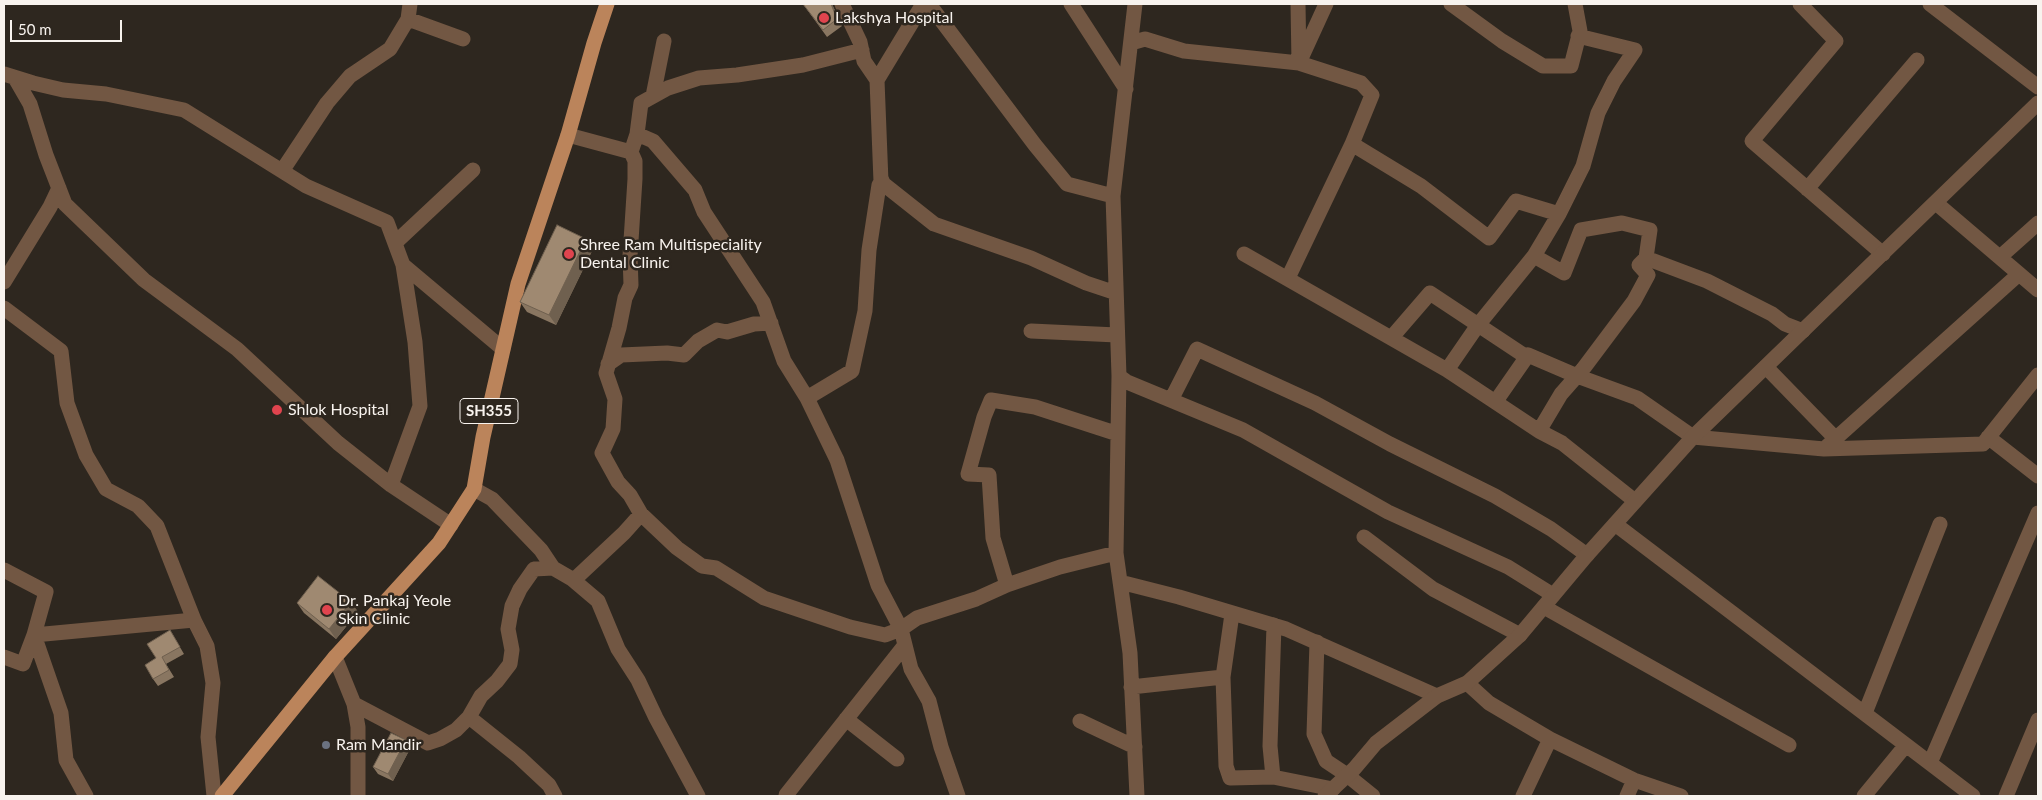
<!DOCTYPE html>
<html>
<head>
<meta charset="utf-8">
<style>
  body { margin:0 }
  #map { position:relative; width:2042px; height:800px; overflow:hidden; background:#2e271f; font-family:Lato,sans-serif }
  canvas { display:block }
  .frame { position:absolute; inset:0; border:5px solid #f8f3ee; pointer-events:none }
  .scale { position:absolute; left:10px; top:20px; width:112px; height:22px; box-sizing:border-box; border:2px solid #f8f3ee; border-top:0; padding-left:6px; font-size:15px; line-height:18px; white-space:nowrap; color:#f8f3ee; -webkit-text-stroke:4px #2e271f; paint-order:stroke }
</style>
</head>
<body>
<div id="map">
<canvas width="2042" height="800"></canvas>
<div class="frame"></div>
<div class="scale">50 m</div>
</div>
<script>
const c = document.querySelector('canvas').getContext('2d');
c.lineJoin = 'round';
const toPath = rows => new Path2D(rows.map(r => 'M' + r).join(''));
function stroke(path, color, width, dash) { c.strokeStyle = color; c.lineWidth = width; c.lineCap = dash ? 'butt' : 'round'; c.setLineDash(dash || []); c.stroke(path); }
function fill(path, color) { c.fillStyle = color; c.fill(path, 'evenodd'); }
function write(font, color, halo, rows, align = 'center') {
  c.font = font + ' Lato,sans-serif'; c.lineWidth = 5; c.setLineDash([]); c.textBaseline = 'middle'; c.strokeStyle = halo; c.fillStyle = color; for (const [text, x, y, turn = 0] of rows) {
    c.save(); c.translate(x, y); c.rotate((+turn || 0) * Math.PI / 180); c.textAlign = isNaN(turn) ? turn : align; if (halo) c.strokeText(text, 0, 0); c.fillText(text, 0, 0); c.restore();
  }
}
const minor = toPath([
  [842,4,860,42,864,61,877,80,881,182,934,224,1031,258,1086,283,1116,293],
  [929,4,1035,145,1067,184,1113,196],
  [1071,4,1126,89],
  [1135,4,1113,196,1119,376,1116,553,1130,653,1137,796],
  [1298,4,1299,63,1326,4],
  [1451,4,1502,41,1543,66,1571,66,1580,31,1575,4],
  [1800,4,1836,41,1752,141,1883,254],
  [1930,4,2038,87],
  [408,19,463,39],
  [1131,43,1145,39,1184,51,1299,63,1361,83,1372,95,1352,144,1421,186,1489,238,1516,201,1559,214,1534,256,1564,273,1581,230,1622,223,1650,230,1646,258,1707,281,1772,314,1785,324,1803,331],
  [4,74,33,83,63,90,106,94,184,110,306,186,387,222,403,265,415,342,420,406,391,485],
  [15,78,30,104,46,155,65,204,144,280,237,349,338,443,391,485,451,525],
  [877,80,923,4],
  [653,96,664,41],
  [637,134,641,103,668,88,699,78,737,75,803,65,862,50],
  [568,135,631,152,637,134,653,141,695,190,704,212,763,302,784,361,807,398,837,460,878,585,901,629,917,618,976,599,1007,585,1060,567,1116,553],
  [631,152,635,161,635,179,630,256,631,285,625,298,619,328,606,373,615,399,613,429,602,453,618,482,630,495,641,514],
  [282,171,327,103,350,76,390,49,408,19,410,4],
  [1807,189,1917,60],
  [1936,203,2038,290],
  [1559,214,1583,166,1598,113,1614,81,1635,50,1578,36],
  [395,243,473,170],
  [1244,254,1447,370,1539,431,1562,443,1635,501],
  [2000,257,2038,223],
  [403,265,503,349],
  [1288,278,1352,144],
  [4,282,50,207,59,188],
  [4,308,61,351,67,403,86,455,106,489,138,506,157,526,194,620,207,646,213,683,208,737,214,796],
  [1031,331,1117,335],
  [1392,337,1430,293,1525,356,1528,355],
  [608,364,621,355,667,353,684,355,698,341,717,330,727,332,754,324,771,323],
  [1766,367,1835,438],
  [1447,370,1478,325,1534,256],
  [1119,376,1127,382,1243,430,1388,512,1508,567,1553,595],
  [807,398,852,371,865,311,869,250,879,185,882,180],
  [1171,400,1197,349,1315,403,1390,444,1495,496,1551,529,1587,555],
  [1496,401,1528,355,1577,376,1637,398,1693,437,1824,449,1983,444,2038,375],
  [1539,431,1561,394,1583,369,1634,301,1648,275,1639,265,1646,258],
  [1988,437,2038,476],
  [1824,449,2019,274],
  [474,489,492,499,541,550,553,568],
  [1615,524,1906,745,1864,796],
  [1364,537,1433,589,1520,635],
  [4,570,46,592,34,635,23,664,4,657],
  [572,579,576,578,624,533,641,514,677,548,702,566,716,568,764,598,850,627,885,635,901,629,911,669,929,701,941,747,958,796],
  [1120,582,1179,597,1286,629,1437,696],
  [1007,585,993,538,989,475,968,474,984,417,991,400,1035,407,1118,434],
  [1544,607,1789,745],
  [1232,614,1223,677,1226,766,1230,778,1273,777,1333,789],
  [1317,642,1314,734,1326,761,1347,775,1373,796],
  [335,657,354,704,358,727,358,796],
  [1467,683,1489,703,1550,739,1523,796],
  [1131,687,1223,677],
  [354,704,428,743,440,739,456,730,469,717,481,696,497,681,510,664,512,650,508,629,512,606,520,589,534,569,553,568,572,579,598,601,618,649,638,680,656,718,698,796],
  [1865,713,1940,524],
  [469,717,519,757,549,785,555,796],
  [846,719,897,759],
  [1080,721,1135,747],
  [1550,739,1634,780,1681,796],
  [1906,745,1973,796],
  [1930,763,2038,513],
  [1273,777,1270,746,1274,625],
  [786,795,905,645],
  [86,796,66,760,61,713,34,635,194,620],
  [1627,796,1634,780],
  [2006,796,2038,720]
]);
const tertiary = toPath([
  [1325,796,1354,769,1376,743,1437,696,1467,683,1520,635,1587,555,1693,437,2038,103]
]);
const primary = toPath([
  [222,796,335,657,439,543,474,489,483,437,518,284,568,135,594,43,607,4]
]);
const wall = toPath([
  [803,4,832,4,842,26,827,37],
  [586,239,593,249,556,325,527,312,520,302],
  [351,602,358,612,336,639,304,613,297,603],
  [170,630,184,654,166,664,174,677,158,686,153,679,156,658],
  [406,740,411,747,393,781,378,774,373,767]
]);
const shadedWall = toPath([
  [831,4,832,4,842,26,837,19],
  [586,239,593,249,556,325,549,315],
  [351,602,358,612,336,639,329,629],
  [406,740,411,747,393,781,388,774]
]);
const building = toPath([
  [803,4,831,4,837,19,823,30,803,4],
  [557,225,586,239,549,315,520,302,557,225],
  [318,576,351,602,329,629,297,603,318,576],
  [170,630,180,647,162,657,169,670,153,679,145,665,156,658,147,644,170,630],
  [391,733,406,740,388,774,373,767,391,733]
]);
const markers = [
  [824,18,6,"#e0444e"],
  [569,254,6,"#e0444e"],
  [277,410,6,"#e0444e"],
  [327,610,6,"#e0444e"],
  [326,745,5,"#6b7280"]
];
const shields = [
  [489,411,58]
];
const shieldNames = [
  ["SH355",489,411]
];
const poiNames = [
  ["Lakshya Hospital",835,18],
  ["Shree Ram Multispeciality",580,245],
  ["Dental Clinic",580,263],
  ["Shlok Hospital",288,410],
  ["Dr. Pankaj Yeole",338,601],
  ["Skin Clinic",338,619],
  ["Ram Mandir",336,745]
];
stroke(minor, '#725743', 15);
stroke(tertiary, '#725743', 15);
stroke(primary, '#bb845b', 15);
fill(wall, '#897661');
fill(shadedWall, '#6f604f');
fill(building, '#9f8971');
stroke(building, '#6f604f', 1);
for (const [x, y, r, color] of markers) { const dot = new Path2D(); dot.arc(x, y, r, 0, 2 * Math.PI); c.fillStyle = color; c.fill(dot); stroke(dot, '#2e271f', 2); }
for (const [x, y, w] of shields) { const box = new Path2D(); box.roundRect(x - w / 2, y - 12.5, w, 25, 4); c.fillStyle = '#2e271f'; c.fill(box); stroke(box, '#f8f3ee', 1); }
write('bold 15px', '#f8f3ee', null, shieldNames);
write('16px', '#f8f3ee', '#2e271f', poiNames, 'left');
</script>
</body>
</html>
